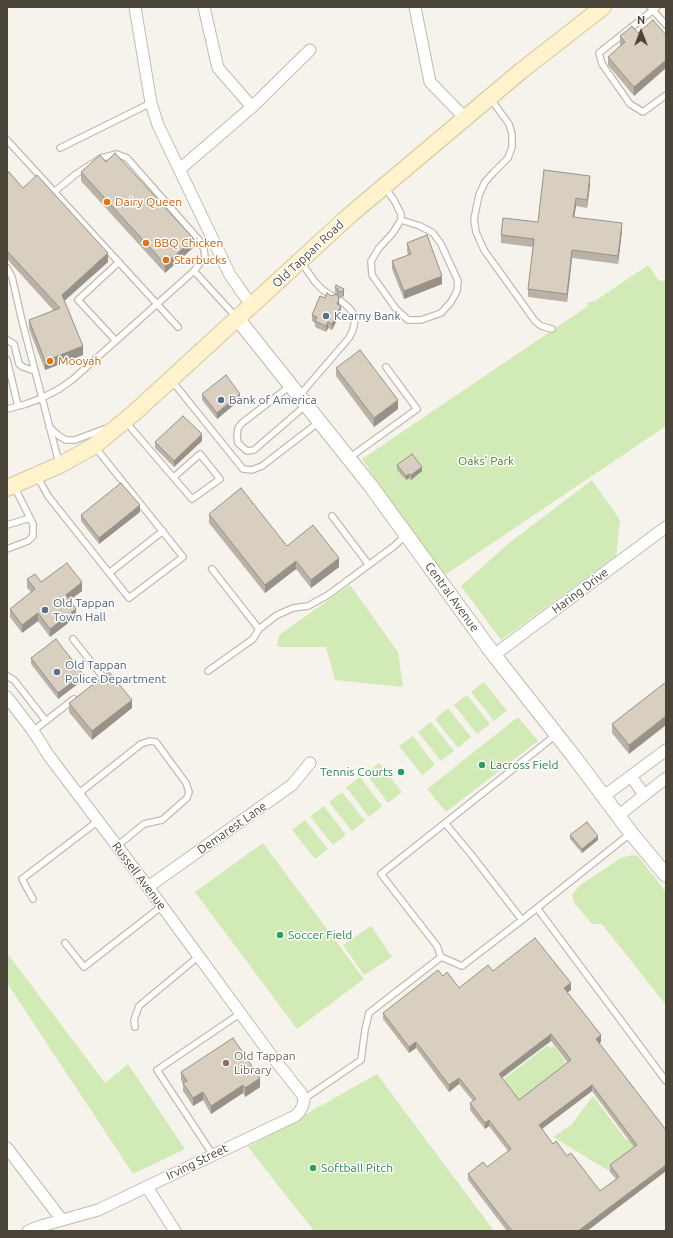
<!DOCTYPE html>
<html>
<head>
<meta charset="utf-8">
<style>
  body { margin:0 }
  #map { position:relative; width:673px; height:1238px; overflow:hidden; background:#f6f3ec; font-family:Ubuntu,sans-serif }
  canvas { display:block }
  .frame { position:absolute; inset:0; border:8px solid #4b4439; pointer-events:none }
  .north { position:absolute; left:621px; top:12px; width:40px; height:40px; -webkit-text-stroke:3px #fff; paint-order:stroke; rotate:0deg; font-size:11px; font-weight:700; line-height:16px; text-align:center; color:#4b4439 }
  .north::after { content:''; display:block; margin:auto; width:14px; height:18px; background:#4b4439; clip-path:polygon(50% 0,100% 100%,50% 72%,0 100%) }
</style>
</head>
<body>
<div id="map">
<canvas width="673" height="1238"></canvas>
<div class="frame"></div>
<div class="north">N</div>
</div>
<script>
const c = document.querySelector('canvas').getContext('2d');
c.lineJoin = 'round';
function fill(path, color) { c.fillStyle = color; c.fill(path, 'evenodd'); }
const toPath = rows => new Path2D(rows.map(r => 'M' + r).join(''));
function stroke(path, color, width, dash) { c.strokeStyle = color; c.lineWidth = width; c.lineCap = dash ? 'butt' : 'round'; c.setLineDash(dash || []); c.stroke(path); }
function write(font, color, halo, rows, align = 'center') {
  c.font = font + ' Ubuntu,sans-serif'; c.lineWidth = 3; c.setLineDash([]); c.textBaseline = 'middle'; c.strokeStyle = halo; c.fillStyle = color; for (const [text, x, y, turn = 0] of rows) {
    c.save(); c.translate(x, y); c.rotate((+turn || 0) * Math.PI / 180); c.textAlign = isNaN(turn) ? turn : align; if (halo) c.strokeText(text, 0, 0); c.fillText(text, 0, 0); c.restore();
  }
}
const green = toPath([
  [648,265,659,281,666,280,666,426,442,577,362,459,588,306,587,303,595,301],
  [592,480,620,520,616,556,501,640,461,586,509,543],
  [350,585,398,652,403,687,335,680,326,647,277,647,279,635],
  [484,682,507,711,494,721,471,692],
  [467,695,490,724,477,734,454,705],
  [448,708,471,737,458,748,435,719],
  [518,717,538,741,446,812,427,789],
  [431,722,454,751,441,761,418,732],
  [413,736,435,765,422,775,399,746],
  [379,763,402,792,388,803,366,773],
  [360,777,382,806,369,817,346,787],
  [342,792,365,821,352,831,329,802],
  [324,806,346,835,333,845,310,816],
  [305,820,328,849,315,859,292,830],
  [263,843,364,979,297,1029,195,892],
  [632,855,638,856,666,892,666,1005,602,924,592,924,574,903,572,895,580,885,621,858],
  [371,926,392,957,364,975,343,945],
  [7,953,105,1083,128,1064,185,1149,133,1174,7,983],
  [547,1046,550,1048,554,1046,569,1067,519,1105,501,1081],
  [377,1074,458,1183,494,1231,314,1231,248,1147],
  [593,1096,627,1141,632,1138,640,1148,609,1171,553,1137,572,1124]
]);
const service = toPath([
  [650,7,666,25],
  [657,7,599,53,602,64,630,104,643,112,666,95],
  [490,98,509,124,512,134,512,147,508,158,494,172,485,182,479,195,474,219,476,232,484,250,535,321,541,326,552,329],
  [7,140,178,327],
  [60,148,151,103],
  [385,188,394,200,401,214,401,220,392,234,379,248,371,261,372,275,396,309,408,320,421,320,441,313,451,302,457,291,458,281,441,244,433,233,420,226,401,220],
  [54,192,76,174,101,158,117,154,127,158,199,240,204,249,205,257,194,271],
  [301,262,315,282,323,290,334,297],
  [7,268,12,277,22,321,59,463],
  [7,340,14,344,19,364,23,367,35,371],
  [116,341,78,300,119,262],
  [7,360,18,406],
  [172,381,243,469,252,470,262,466,319,422],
  [290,386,242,423,238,428,237,436,238,443,247,451,254,450,306,405],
  [299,396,349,338,353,330,355,320,353,313,349,308,341,301],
  [7,409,26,404,42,398,59,389,72,380,194,271,237,318],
  [125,421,192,499,220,479,200,454,174,477],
  [49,427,59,436,66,440,75,440,104,429],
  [349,458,417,409,386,367],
  [37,476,48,496,129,598,183,557,95,447],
  [332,516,369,565],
  [7,525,30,518],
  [7,549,28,541,33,536,33,524,14,486],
  [212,569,259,629,277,615,293,608,308,606,328,595,393,547,406,535],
  [109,573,163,531],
  [73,639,103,677,98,681],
  [208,671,253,639,259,629],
  [7,676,14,680,46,721],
  [33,731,74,699],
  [557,734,381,874,437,946,441,957,462,966,522,920,631,833],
  [78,794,141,744,150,741,156,742,186,783,189,792,187,798,162,820,144,824,117,846],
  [445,823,470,853,522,920],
  [33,899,22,879,98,821],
  [537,908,666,1081],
  [65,943,84,967,162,906],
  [135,1027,134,1020,139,1006,199,956],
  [304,1099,361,1060,365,1030,369,1013,441,957],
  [213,1155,157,1070,241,1013]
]);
const minor = toPath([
  [135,7,151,103,158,125,230,275,251,305],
  [415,7,430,82,465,118],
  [252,107,310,50],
  [180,169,252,107,218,68,204,7],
  [494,655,666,527],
  [7,697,33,731,49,756,148,887,271,1055,301,1093,304,1099,303,1105,300,1111,295,1116,98,1210,41,1226,28,1231],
  [631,776,644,795],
  [604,796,666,750],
  [618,816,666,778],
  [148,887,292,785,310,763],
  [7,1148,62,1220],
  [147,1187,175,1231]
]);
const tertiary = toPath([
  [237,318,370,485,494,655,575,758,631,833,666,875]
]);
const secondary = toPath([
  [7,488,60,465,94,446,134,413,350,215,521,71,603,7]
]);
const wall = toPath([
  [638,33,634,96,608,65,608,57,621,45,620,45,620,36],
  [106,162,194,247,165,273,81,181,81,172],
  [7,174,108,262,64,301,83,355,45,370,29,329,29,320,54,311,7,259],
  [590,185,587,208,576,206,574,217,622,231,618,264,572,258,567,302,528,297,528,289,533,247,501,243,501,235,538,222],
  [407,243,442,284,404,299,392,269,392,261,408,255,407,251],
  [335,287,344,289,344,295,343,297,339,298,339,305,341,312,332,330,328,328,326,332,315,327,315,323,312,321,312,315,325,298,336,294,335,293],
  [336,368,398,409,374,427,336,376],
  [202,394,240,400,217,419,202,400],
  [202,441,174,467,155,448,155,442],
  [397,465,422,471,411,480,409,478,406,480,397,470],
  [140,512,99,544,81,521,81,515],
  [209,514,287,546,339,567,311,588,296,569,265,593,209,523],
  [27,579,82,591,70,600,76,617,50,637,38,621,22,633,10,617,10,609,31,592,27,588],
  [31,658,83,680,58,699,31,664],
  [666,682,629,754,612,733,612,724],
  [69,703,132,708,92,740,69,712],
  [570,835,598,840,582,853,570,839],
  [493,971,571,990,567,992,601,1042,599,1043,666,1130,666,1171,587,1231,507,1231,468,1180,468,1174,487,1167,508,1151,489,1126,485,1129,470,1110,470,1103,473,1101,459,1084,449,1092,416,1048,409,1053,383,1019,383,1013,443,976,459,988],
  [551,1041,568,1063,519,1100,502,1078],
  [592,1091,634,1147,610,1165,610,1172,616,1179,600,1191,567,1156,553,1144,542,1129],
  [181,1072,260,1087,245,1097,243,1093,211,1114,203,1100,193,1106,183,1091,183,1084,181,1080]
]);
const shadedWall = toPath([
  [666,60,666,68,634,96,634,87],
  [590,176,590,185,587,208,587,200],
  [576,198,576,206,573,225,573,217],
  [622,223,622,231,618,264,618,256],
  [194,239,194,247,165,273,165,264],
  [572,250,572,258,567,302,567,294],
  [108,253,108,262,62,303,62,295],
  [442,276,442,284,404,299,404,291],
  [344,289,344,295,343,297,343,291],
  [339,299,339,305,337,304],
  [341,306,341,312,332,330,332,324],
  [328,322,328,328,326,332,326,326],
  [83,346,83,355,45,370,45,361],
  [240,394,240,400,217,419,217,413],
  [398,400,398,409,374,427,374,418],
  [202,434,202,441,174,467,174,461],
  [422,467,422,471,411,480,411,475],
  [409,474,409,478,406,480,406,476],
  [140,505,140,512,99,544,99,538],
  [339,558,339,567,311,588,311,580],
  [296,561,296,569,265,593,265,585],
  [82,582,82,591,66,603,66,595],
  [76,609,76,617,50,637,50,629],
  [38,613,38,621,22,633,22,625],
  [83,674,83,680,58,699,58,693],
  [132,700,132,708,92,740,92,731],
  [666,716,666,725,629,754,629,745],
  [598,836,598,840,582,853,582,849],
  [571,983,571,990,564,995,564,988],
  [551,1034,551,1041,499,1080,499,1074],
  [601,1035,601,1042,596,1046,596,1039],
  [416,1042,416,1048,409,1053,409,1047],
  [260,1078,260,1087,245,1097,245,1088],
  [459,1078,459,1084,449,1092,449,1085],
  [243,1085,243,1093,211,1114,211,1106],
  [592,1085,592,1091,539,1131,539,1125],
  [203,1092,203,1100,193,1106,193,1098],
  [489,1120,489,1126,485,1129,485,1123],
  [666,1165,666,1171,587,1231,578,1231]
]);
const building = toPath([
  [653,20,666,35,666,60,634,87,608,57,625,42,620,36,632,26,638,33,653,20],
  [115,153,194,239,165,264,81,172,100,155,106,162,115,153],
  [544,170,590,176,587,200,576,198,573,217,622,223,618,256,572,250,567,294,528,289,534,239,501,235,503,218,538,222,544,170],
  [9,172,23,188,37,175,108,253,62,295,83,346,45,361,29,320,60,308,7,251,7,174,9,172],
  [427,235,442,276,404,291,392,261,411,254,407,243,427,235],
  [336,285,344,289,343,291,338,292,338,289,335,287,336,285],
  [327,293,331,296,337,294,339,299,337,304,341,306,332,324,328,322,326,326,315,321,317,317,312,315,320,296,325,298,327,293],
  [360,350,398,400,374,418,336,368,360,350],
  [226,375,240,394,217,413,202,394,226,375],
  [183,416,202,434,174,461,155,442,183,416],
  [412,454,422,467,411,475,409,474,406,476,397,465,412,454],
  [121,483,140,505,99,538,81,515,121,483],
  [241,488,287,546,313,525,339,558,311,580,296,561,265,585,209,514,241,488],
  [67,563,82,582,66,595,76,609,50,629,38,613,22,625,10,609,35,589,27,579,35,574,41,582,67,563],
  [56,639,83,674,58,693,31,658,56,639],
  [109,672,132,700,92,731,69,703,109,672],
  [666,682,666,716,629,745,612,724,666,682],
  [587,822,598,836,582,849,570,835,587,822],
  [535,938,571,983,564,988,601,1035,596,1039,666,1130,666,1165,578,1231,512,1231,468,1174,483,1162,487,1167,511,1149,489,1120,485,1123,470,1103,476,1099,459,1078,449,1085,416,1042,409,1047,383,1013,438,970,443,976,447,972,459,988,488,965,493,971,535,938],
  [551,1034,571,1060,519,1100,499,1074,551,1034],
  [592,1085,637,1145,610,1165,619,1177,600,1191,571,1153,567,1156,556,1141,553,1144,539,1125,592,1085],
  [233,1038,260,1078,245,1088,243,1085,211,1106,203,1092,193,1098,183,1083,187,1081,181,1072,233,1038]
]);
const markers = [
  [107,202,4,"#e8710a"],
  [146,243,4,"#e8710a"],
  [166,260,4,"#e8710a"],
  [326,316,4,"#5c6f8a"],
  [50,361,4,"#e8710a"],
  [221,400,4,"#5c6f8a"],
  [45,610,4,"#5c6f8a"],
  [57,672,4,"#5c6f8a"],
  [482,765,4,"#2e9e5b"],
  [401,772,4,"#2e9e5b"],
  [280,935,4,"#2e9e5b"],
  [226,1063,4,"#8d6e63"],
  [313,1168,4,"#2e9e5b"]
];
const foodNames = [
  ["Dairy Queen",115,202],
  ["BBQ Chicken",154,243],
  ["Starbucks",174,260],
  ["Mooyah",58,361]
];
const streetNames = [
  ["Old Tappan Road",308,254,-43],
  ["Haring Drive",580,591,-37],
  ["Central Avenue",452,597,54],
  ["Demarest Lane",232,828,-35],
  ["Russell Avenue",139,876,53],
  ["Irving Street",197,1162,-26]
];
const serviceNames = [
  ["Kearny Bank",334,316],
  ["Bank of America",229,400],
  ["Old Tappan",53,603],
  ["Town Hall",53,617],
  ["Old Tappan",65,665],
  ["Police Department",65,679]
];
const parkNames = [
  ["Oaks' Park",486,461]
];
const leisureNames = [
  ["Lacross Field",490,765],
  ["Tennis Courts",393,772,"right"],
  ["Soccer Field",288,935],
  ["Softball Pitch",321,1168]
];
const educationNames = [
  ["Old Tappan",234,1056],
  ["Library",234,1070]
];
fill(green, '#d2eab5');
stroke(service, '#c2bbae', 8);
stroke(minor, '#c2bbae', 13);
stroke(tertiary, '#c2bbae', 16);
stroke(secondary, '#d6c79b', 18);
stroke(service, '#fff', 5.5);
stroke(minor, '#fff', 11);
stroke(tertiary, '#fff', 14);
stroke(secondary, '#fff3cd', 16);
fill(wall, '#bab2a6');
fill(shadedWall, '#979187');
fill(building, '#d8cfc1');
stroke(building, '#979187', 1);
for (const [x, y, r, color] of markers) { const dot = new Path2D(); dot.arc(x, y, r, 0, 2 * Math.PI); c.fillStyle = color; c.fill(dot); stroke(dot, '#fff', 1.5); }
write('12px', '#c56008', '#fff', foodNames, 'left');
write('12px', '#4b4439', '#fff', streetNames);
write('12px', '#4e5e75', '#fff', serviceNames, 'left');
write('12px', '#4a7f2a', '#fff', parkNames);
write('12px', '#27864d', '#fff', leisureNames, 'left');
write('12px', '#785e54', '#fff', educationNames, 'left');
</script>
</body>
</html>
